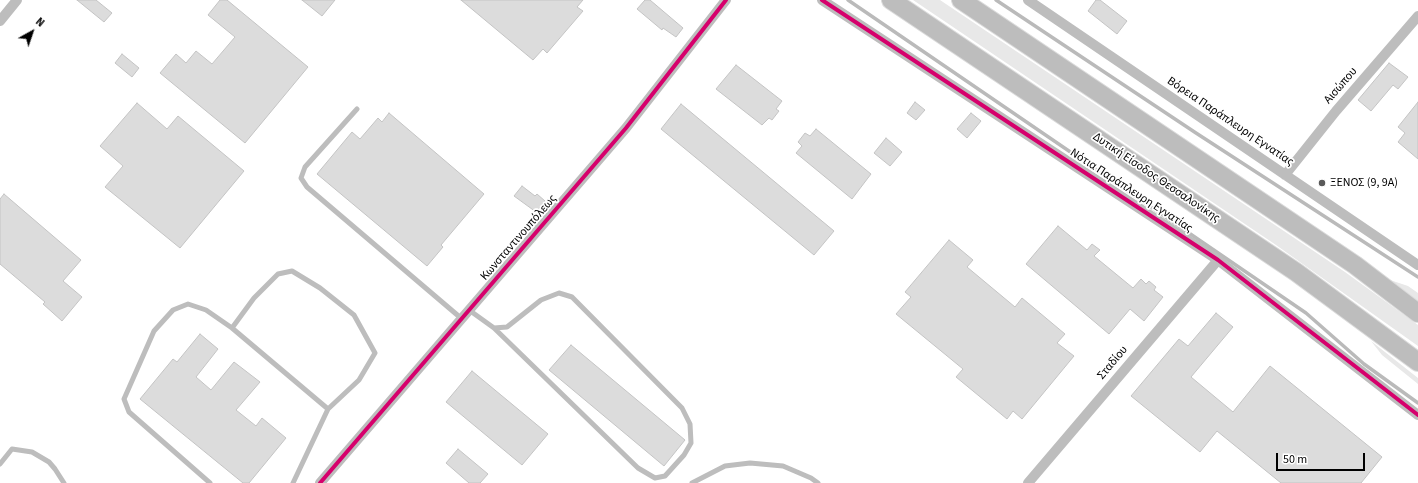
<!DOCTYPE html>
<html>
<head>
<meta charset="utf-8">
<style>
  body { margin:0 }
  #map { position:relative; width:1418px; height:483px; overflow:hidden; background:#fff; font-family:"Source Sans 3",sans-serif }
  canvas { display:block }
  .north { position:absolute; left:12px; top:12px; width:40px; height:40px; -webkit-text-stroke:3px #fff; paint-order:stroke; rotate:40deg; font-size:11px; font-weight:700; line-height:16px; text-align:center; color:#000 }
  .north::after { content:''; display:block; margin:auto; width:14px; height:18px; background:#000; clip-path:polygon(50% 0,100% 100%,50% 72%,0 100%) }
  .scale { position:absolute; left:1276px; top:453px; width:89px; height:18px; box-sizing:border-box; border:2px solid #000; border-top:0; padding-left:5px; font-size:12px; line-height:14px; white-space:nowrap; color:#000; -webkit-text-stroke:3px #fff; paint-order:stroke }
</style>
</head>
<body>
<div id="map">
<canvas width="1418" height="483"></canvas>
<div class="north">N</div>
<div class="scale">50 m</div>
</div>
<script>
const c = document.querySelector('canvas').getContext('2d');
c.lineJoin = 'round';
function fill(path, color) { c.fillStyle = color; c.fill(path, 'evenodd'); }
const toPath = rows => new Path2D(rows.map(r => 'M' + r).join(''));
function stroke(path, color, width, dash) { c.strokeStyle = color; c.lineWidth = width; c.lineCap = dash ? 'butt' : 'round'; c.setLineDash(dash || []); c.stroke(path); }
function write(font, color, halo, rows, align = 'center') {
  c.font = font + ' "Source Sans 3",sans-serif'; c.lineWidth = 3.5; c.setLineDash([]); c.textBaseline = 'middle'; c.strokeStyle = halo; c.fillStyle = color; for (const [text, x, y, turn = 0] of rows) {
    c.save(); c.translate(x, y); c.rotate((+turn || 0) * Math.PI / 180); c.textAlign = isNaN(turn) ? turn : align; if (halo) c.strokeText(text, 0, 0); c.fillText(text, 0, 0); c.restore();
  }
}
const green = toPath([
  [913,0,940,0,1345,272,1418,325,1418,346,1276,245],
  [1384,278,1408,286,1418,293,1418,304],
  [1371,341,1418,378,1418,384,1382,355]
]);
const stream = toPath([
  [848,0,1306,313,1364,364,1418,403],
  [996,0,1196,133,1418,277]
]);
const building = toPath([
  [77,0,96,0,112,13,104,22,77,0],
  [220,0,227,0,308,67,245,143,160,73,176,54,186,63,196,51,212,64,235,37,208,15,220,0],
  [302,0,335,0,322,16,302,0],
  [461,0,583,0,577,7,583,11,547,53,543,49,533,60,461,0],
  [645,0,650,0,683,28,676,37,663,28,662,30,637,9,645,0],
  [1096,0,1100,0,1127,21,1117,34,1088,11,1096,0],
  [122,54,139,68,132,77,115,63,122,54],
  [1389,63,1408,77,1398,89,1393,85,1371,111,1358,100,1389,63],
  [736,65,782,101,776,109,779,111,772,120,769,118,762,125,716,89,736,65],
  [915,102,925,110,916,120,907,113,915,102],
  [1418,102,1418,159,1398,142,1405,133,1398,127,1418,102],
  [137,103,167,129,178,116,244,171,180,248,105,187,123,166,100,146,137,103],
  [681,104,834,231,814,255,661,129,681,104],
  [389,113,484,194,441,245,443,247,427,266,317,174,352,132,360,139,378,118,382,122,389,113],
  [971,113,981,121,967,138,957,129,971,113],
  [816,129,871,174,852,199,796,153,802,146,798,142,805,133,810,136,816,129],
  [886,138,902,152,890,166,874,153,886,138],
  [522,186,535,196,537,194,545,201,536,212,514,196,522,186],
  [4,194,81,260,63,281,82,297,62,321,43,304,45,302,0,264,0,199,4,194],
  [1058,226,1087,250,1092,244,1100,250,1094,256,1133,288,1141,279,1146,284,1149,281,1156,287,1154,290,1163,297,1144,321,1130,309,1109,334,1026,264,1058,226],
  [949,240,973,260,967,267,1015,307,1022,298,1065,334,1057,343,1074,356,1022,419,1013,411,1007,419,956,377,963,369,896,314,911,297,905,292,949,240],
  [1216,313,1233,327,1191,377,1233,412,1270,366,1382,457,1361,483,1281,483,1217,431,1200,452,1131,396,1179,339,1188,346,1216,313],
  [200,334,218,349,196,377,211,390,234,362,260,382,236,410,256,426,262,418,286,438,249,483,243,483,140,399,173,359,177,362,200,334],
  [571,345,685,440,664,466,549,370,571,345],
  [472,371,548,434,522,465,446,402,472,371],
  [458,449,488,474,480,483,469,483,446,463,458,449]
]);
const lane = toPath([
  [357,109,305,167,301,178,307,187,462,319],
  [469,310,494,328,507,327,541,300,559,293,572,297,682,408,690,424,691,443,684,455,665,476,655,478,638,468,494,328],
  [232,328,254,298,278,274,292,271,320,288,354,315,375,353,359,380,328,409,293,483],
  [0,464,12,449,32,452,49,462,55,469,64,483],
  [210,483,129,412,124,399,154,331,173,310,188,304,206,310,232,328,328,409],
  [692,483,725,466,750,463,783,466,811,478,818,483]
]);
const street = toPath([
  [822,0,1218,260,1418,415],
  [1028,0,1418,265],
  [0,21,17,0],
  [1285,175,1336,111,1418,16],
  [320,483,626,128,726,0],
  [1028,483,1218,260]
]);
const highway = toPath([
  [891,0,1296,272,1418,362],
  [961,0,1355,265,1418,313]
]);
const cycleway = toPath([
  [822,0,1218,260,1418,415],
  [320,483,626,128,726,0]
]);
const markers = [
  [1322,183,4,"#595959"]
];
const streetNames = [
  ["Αισώπου",1341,86,-49],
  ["Βόρεια Παράπλευρη Εγνατίας",1230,122,34],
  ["Δυτική Είσοδος Θεσσαλονίκης",1156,178,34],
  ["Νότια Παράπλευρη Εγνατίας",1131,191,33],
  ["Κωνσταντινουπόλεως",519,238,-49],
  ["Σταδίου",1113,363,-50]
];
const poiNames = [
  ["ΞΕΝΟΣ (9, 9Α)",1330,183]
];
fill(green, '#e8e8e8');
stroke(stream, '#bababa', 3.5);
fill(building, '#dcdcdc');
stroke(building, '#c4c4c4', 1);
stroke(highway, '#dbdbdb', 20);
stroke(lane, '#bdbdbd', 5);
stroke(street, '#bdbdbd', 10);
stroke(highway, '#bdbdbd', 18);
stroke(cycleway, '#d6006c', 4);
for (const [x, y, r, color] of markers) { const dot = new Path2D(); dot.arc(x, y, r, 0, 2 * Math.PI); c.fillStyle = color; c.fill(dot); stroke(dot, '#fff', 1.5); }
write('12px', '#000', '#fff', streetNames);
write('12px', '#000', '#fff', poiNames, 'left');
</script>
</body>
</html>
